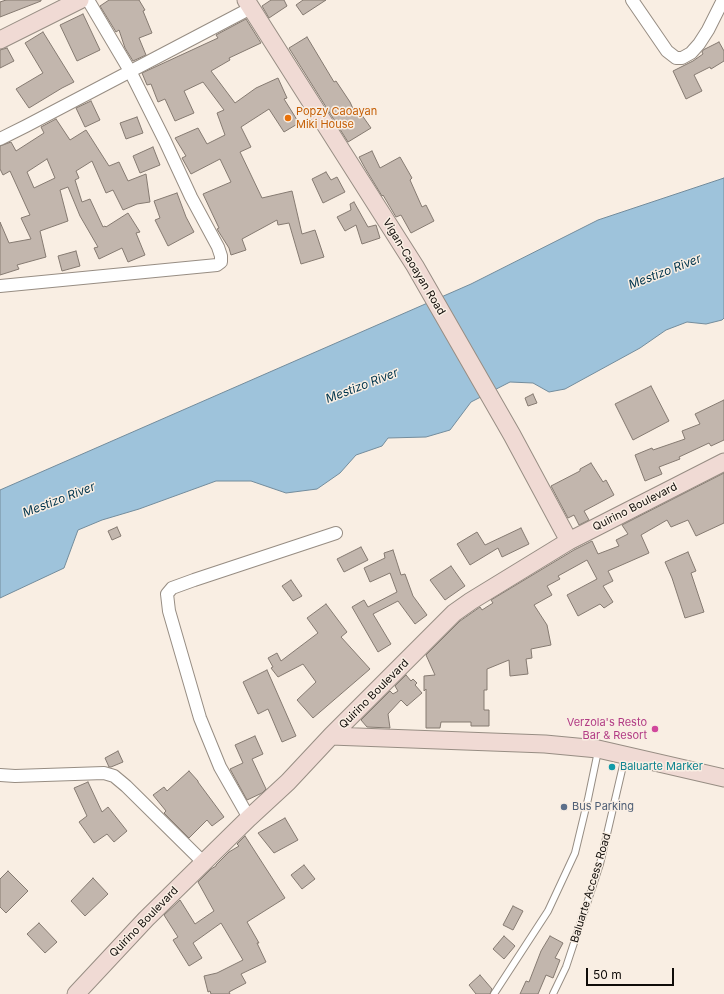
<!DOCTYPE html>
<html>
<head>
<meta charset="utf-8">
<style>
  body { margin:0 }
  #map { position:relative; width:724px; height:994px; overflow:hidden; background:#f9eee3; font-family:Inter,sans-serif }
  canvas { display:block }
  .scale { position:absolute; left:586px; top:968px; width:88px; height:18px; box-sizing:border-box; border:2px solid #100c09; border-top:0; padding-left:5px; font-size:12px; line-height:14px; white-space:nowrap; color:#100c09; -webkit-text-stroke:3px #f9eee3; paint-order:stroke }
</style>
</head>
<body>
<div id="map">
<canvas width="724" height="994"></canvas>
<div class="scale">50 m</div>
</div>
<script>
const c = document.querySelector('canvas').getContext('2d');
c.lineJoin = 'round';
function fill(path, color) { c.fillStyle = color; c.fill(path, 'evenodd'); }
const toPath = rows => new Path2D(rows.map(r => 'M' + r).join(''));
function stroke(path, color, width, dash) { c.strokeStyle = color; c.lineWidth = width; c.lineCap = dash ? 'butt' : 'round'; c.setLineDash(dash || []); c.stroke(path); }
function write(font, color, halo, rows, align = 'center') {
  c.font = font + ' Inter,sans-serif'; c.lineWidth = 3; c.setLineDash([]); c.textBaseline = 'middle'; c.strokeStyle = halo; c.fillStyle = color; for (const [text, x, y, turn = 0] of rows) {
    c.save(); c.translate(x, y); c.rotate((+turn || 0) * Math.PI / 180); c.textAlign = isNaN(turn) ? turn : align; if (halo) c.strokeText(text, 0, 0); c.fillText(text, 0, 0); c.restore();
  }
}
const water = toPath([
  [724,178,724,318,722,320,706,324,687,322,666,330,640,348,565,389,549,392,533,383,510,382,471,402,450,430,426,437,388,438,382,446,356,455,340,473,317,489,286,493,251,481,216,481,139,509,102,520,78,530,64,568,0,598,0,490,471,284,598,220,724,178]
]);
const building = toPath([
  [6,0,41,0,41,1,0,17,0,2,6,0],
  [109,0,139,0,145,10,143,11,152,33,139,38,146,55,133,61,125,48,119,30,116,32,100,6,109,0],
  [271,0,284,0,287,6,269,18,262,6,271,0],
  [303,0,326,0,303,15,296,5,303,0],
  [83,14,100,50,77,61,60,25,83,14],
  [246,19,261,43,229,58,230,60,211,71,235,103,256,88,278,78,287,98,284,99,299,123,284,132,269,109,241,127,251,147,240,152,262,198,292,191,302,234,315,230,324,257,301,264,289,223,278,225,277,220,242,239,246,250,231,255,229,248,217,229,219,228,203,194,231,182,220,159,191,174,182,158,186,156,175,138,198,128,207,144,225,135,217,113,224,110,203,82,184,91,194,113,175,121,165,99,158,102,151,84,147,85,142,73,218,38,216,35,246,19],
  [43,32,74,82,62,88,29,108,16,89,43,73,25,43,43,32],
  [307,37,334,82,336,81,350,102,355,113,359,111,371,128,348,142,289,48,307,37],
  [719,42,724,51,724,61,711,69,710,67,694,75,702,91,686,99,673,71,693,61,703,54,702,52,703,50,719,42],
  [7,48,14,61,0,68,0,50,7,48],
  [91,101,100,120,85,127,76,108,91,101],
  [137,117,143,133,126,139,120,123,137,117],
  [56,119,70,140,86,130,109,166,119,162,128,181,146,174,150,202,137,204,123,210,113,190,106,193,92,161,76,171,79,178,75,180,82,202,90,199,103,227,105,226,106,227,128,213,140,232,136,233,145,255,128,262,122,248,99,259,94,248,98,247,80,216,68,187,60,190,68,221,40,231,46,257,17,265,19,269,0,275,0,222,9,243,31,239,21,218,30,215,10,171,3,175,0,169,0,146,11,142,16,151,44,133,41,127,56,119],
  [47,159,55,178,34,188,27,172,47,159],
  [153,147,160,165,140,173,133,156,153,147],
  [372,151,380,168,400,157,412,178,410,180,422,207,426,205,434,221,411,233,401,215,396,217,383,195,382,196,365,168,359,157,372,151],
  [326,172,331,180,337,177,345,192,323,203,312,179,326,172],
  [177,193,186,217,194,232,168,246,155,220,160,218,154,201,177,193],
  [354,202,368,227,376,225,380,238,362,244,356,225,345,231,337,217,351,210,350,204,354,202],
  [76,251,80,266,62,271,58,256,76,251],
  [651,386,669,421,633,440,615,404,651,386],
  [533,394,537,403,528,406,525,398,533,394],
  [724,400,724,440,711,446,709,443,679,457,680,459,659,467,662,474,645,481,635,455,652,448,653,450,685,439,682,431,700,424,695,414,724,400],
  [591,463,603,482,606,480,614,495,584,511,589,520,579,525,574,515,568,518,551,486,580,471,580,469,591,463],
  [724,473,724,523,696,536,688,520,671,527,667,520,641,535,649,553,608,571,613,581,603,586,613,602,604,608,600,604,578,616,567,595,597,579,587,560,558,576,560,579,547,586,552,595,534,605,547,625,551,645,531,649,532,658,526,659,528,674,510,676,509,660,487,669,487,690,484,690,484,710,489,710,489,726,471,726,471,722,441,722,440,728,426,728,426,689,424,691,424,676,435,675,426,655,460,621,480,607,482,610,493,603,491,600,574,550,592,541,598,554,619,546,616,540,628,534,622,525,724,473],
  [117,527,121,536,112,540,108,531,117,527],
  [521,528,529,544,502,557,498,548,470,565,457,544,477,532,485,545,521,528],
  [361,547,368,560,344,572,337,559,361,547],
  [393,550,401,575,405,574,413,596,427,615,415,624,398,601,373,614,391,644,378,652,352,607,364,600,368,607,397,592,390,573,370,582,364,568,385,558,384,553,393,550],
  [688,552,696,571,691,573,704,612,685,618,672,578,665,562,688,552],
  [451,566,465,586,445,600,430,580,451,566],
  [291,580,302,596,293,601,282,586,291,580],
  [326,604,347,632,341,637,370,669,313,718,297,700,316,682,303,664,278,677,271,668,273,667,268,658,277,653,281,661,318,633,307,618,326,604],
  [267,670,296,736,282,742,268,709,258,714,243,682,267,670],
  [406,675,411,681,413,679,417,683,415,685,422,693,407,706,401,700,388,714,390,728,367,727,361,720,390,691,393,694,398,691,395,686,406,675],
  [255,736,263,754,252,759,266,789,262,793,247,800,230,769,243,763,235,745,255,736],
  [118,751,123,762,111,767,109,767,105,758,118,751],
  [189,771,198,781,198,782,224,817,212,826,207,820,189,838,164,813,166,811,153,795,164,787,167,791,189,771],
  [88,782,102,812,108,807,127,831,114,842,107,834,94,843,79,822,87,816,74,788,88,782],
  [285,818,298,840,274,853,258,833,285,818],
  [245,836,285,898,247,922,259,943,257,943,266,962,241,974,246,983,229,992,230,994,211,994,210,991,208,992,204,976,217,973,243,960,221,923,193,943,202,958,189,966,173,940,178,937,164,915,180,900,195,924,214,911,198,882,211,869,216,866,216,865,229,852,239,846,237,844,245,836],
  [304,865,315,879,302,889,291,875,304,865],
  [8,871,28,891,6,913,0,907,0,879,8,871],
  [93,878,108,894,85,916,71,901,93,878],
  [513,906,523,911,513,930,503,925,513,906],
  [39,923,57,942,45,953,27,934,39,923],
  [504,936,515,946,504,959,493,949,504,936],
  [550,936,563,943,555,958,560,960,553,978,546,975,538,994,520,994,526,981,529,982,541,951,550,936],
  [480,975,492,989,490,994,476,994,469,985,480,975]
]);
const lane = toPath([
  [494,994,548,911,575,853,588,799,598,751],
  [553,994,566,967,600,864,625,757]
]);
const street = toPath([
  [632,0,667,51,676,58,682,58,691,53,699,44,708,30,723,0],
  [0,139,26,126,251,8],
  [0,286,217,265,221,262,221,256,218,247,191,197,165,141,130,71,88,0],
  [0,775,15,776,104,773,114,776,126,786,203,862],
  [249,818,220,767,200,718,169,611,167,594,172,588,194,580,336,533]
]);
const secondary = toPath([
  [246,0,415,266,512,435,569,541],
  [0,40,80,0],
  [331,736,545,744,598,749,724,778],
  [76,994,146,919,249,818,288,782,331,736,454,613,471,601,569,541,724,462]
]);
const markers = [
  [288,118,4,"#e8710a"],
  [655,729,4,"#d1479c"],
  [612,767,4,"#0f9aa8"],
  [564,807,4,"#5c6f8a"]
];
const foodNames = [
  ["Popzy Caoayan",296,112],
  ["Miki House",296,125]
];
const streetNames = [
  ["Vigan-Caoayan Road",414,267,59],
  ["Quirino Boulevard",635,507,-27],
  ["Quirino Boulevard",374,694,-45],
  ["Baluarte Access Road",591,888,-73],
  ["Quirino Boulevard",144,922,-46]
];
const hotelNames = [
  ["Verzola's Resto",647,723],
  ["Bar & Resort",647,736]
];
const cultureNames = [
  ["Baluarte Marker",620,767]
];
const serviceNames = [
  ["Bus Parking",572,807]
];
const waterNames = [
  ["Mestizo River",665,272,-21],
  ["Mestizo River",362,386,-21],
  ["Mestizo River",59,500,-21]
];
fill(water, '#9ec3db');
stroke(water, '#738c9c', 1);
fill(building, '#c2b6ad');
stroke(building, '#857a71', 1);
stroke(lane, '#978d83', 8);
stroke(street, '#978d83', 14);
stroke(secondary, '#978d83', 19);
stroke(lane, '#fff', 6);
stroke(street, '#fff', 12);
stroke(secondary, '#f0dad4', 17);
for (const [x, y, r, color] of markers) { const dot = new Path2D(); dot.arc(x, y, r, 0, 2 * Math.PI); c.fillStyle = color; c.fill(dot); stroke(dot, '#f9eee3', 1.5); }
write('11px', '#c56008', '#f9eee3', foodNames, 'left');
write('11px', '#100c09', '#f9eee3', streetNames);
write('11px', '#b23c85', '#f9eee3', hotelNames, 'right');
write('11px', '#0d838f', '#f9eee3', cultureNames, 'left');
write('11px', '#4e5e75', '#f9eee3', serviceNames, 'left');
write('italic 12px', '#01354d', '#f9eee3', waterNames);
</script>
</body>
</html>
